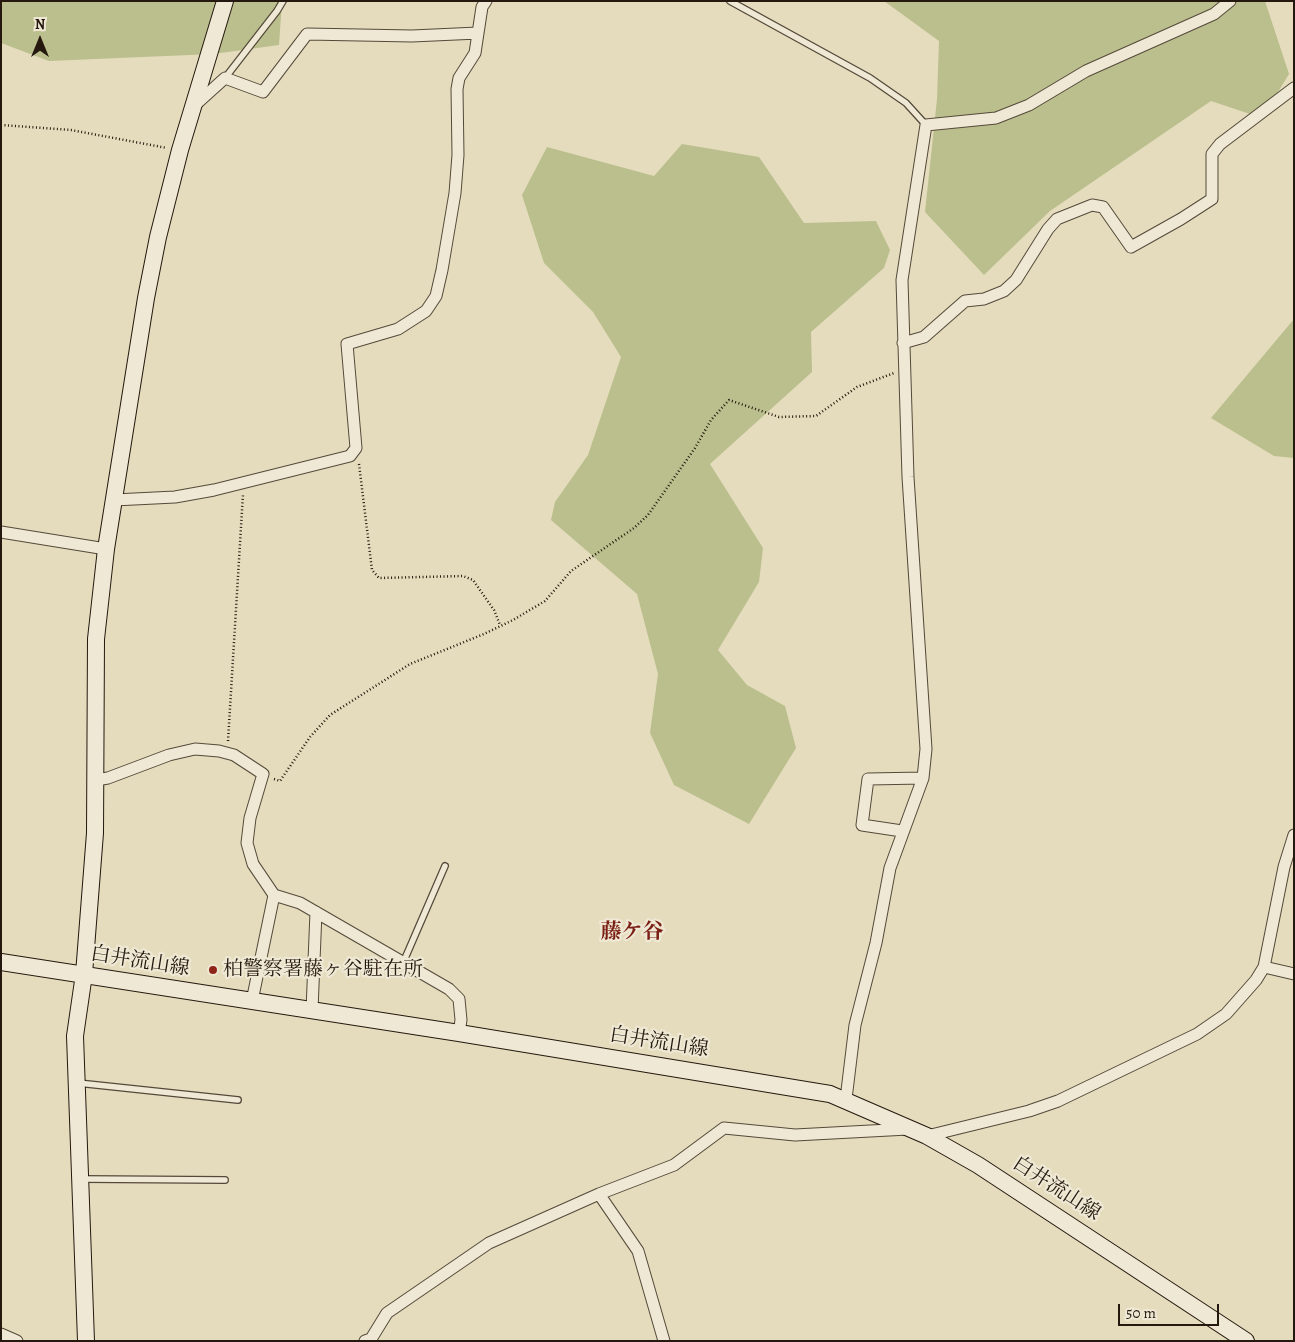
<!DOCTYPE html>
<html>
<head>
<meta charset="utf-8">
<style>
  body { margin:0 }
  #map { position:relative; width:1295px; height:1342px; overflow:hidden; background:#e5dcbd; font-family:Alegreya,serif }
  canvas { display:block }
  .frame { position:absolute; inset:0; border:2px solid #25180e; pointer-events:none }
  .north { position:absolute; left:15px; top:15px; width:50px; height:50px; -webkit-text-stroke:4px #eee8d4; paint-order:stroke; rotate:0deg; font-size:14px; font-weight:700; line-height:20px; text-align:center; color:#25180e }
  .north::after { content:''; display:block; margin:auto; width:18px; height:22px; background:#25180e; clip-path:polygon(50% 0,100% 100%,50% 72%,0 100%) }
  .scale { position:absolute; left:1118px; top:1304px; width:101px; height:22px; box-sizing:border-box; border:2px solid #25180e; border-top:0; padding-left:6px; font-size:15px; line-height:18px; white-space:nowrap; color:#25180e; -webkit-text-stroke:4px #eee8d4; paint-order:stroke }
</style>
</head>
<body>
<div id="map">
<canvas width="1295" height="1342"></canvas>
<div class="frame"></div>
<div class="north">N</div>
<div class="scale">50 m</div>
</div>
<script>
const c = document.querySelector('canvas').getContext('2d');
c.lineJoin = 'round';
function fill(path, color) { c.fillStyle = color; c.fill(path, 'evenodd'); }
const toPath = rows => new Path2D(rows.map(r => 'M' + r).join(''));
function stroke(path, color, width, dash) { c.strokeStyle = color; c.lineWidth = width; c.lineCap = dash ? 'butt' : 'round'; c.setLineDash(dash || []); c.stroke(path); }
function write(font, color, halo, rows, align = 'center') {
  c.font = font + ' Alegreya,"Noto Serif JP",serif'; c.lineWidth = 4.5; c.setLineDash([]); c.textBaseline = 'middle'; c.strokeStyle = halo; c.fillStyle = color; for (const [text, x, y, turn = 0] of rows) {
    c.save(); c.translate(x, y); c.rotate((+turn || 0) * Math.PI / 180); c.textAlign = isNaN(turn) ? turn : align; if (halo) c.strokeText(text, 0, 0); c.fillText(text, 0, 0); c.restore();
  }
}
const green = toPath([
  [1,1,282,1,279,45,213,54,49,61,1,43],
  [884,1,1265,1,1289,74,1262,118,1211,101,1050,211,984,275,925,212,937,99,939,41],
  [682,144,759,157,804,223,876,221,890,250,884,268,811,332,812,372,710,464,763,548,759,582,718,650,747,685,785,706,796,748,749,824,674,785,650,733,658,674,637,594,551,520,555,502,588,455,621,357,593,312,544,263,522,195,547,147,654,176],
  [1294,319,1294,458,1274,456,1211,418]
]);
const path = toPath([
  [1,125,71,130,167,148],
  [359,464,372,570,379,578,463,576,473,580,494,610,500,625],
  [228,741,243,494],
  [274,779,280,781,310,737,330,715,410,664,484,634,513,620,545,601,571,571,634,528,648,515,695,448,711,420,729,400,779,417,816,416,857,387,894,373]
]);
const lane = toPath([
  [730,1,870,78,906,103,926,125],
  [225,78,277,11,283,1],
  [403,963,445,866],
  [78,1083,238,1100],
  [83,1179,225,1180]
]);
const street = toPath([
  [194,106,225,78,263,92,307,34,412,36,478,33],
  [903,343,924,337,965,301,984,299,1004,291,1016,280,1048,229,1057,219,1092,205,1103,207,1131,247,1181,219,1212,199,1212,154,1220,144,1294,88],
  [114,500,175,497,214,490,350,456,356,448,347,344,398,329,426,311,436,296,442,270,455,193,458,155,457,89,459,78,475,53,482,7,486,1],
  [1,532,106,549],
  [96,780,108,778,169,755,195,749,219,751,234,755,263,774,250,818,247,843,253,864,274,895,300,903,449,989,459,999,461,1020,459,1033],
  [902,831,862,825,868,779,923,778],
  [1264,967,1294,974],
  [252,1001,274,895],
  [312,1010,316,912],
  [846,1099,855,1025,876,943,890,868,923,778,926,749,908,477,902,280,926,125,996,118,1029,105,1086,71,1214,14,1230,1],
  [927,1136,1029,1111,1058,1101,1197,1034,1226,1014,1256,980,1264,967,1284,867,1294,835],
  [599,1194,638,1251,664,1341],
  [1,1334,17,1341],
  [365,1341,371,1339,387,1313,489,1243,599,1194,674,1165,724,1128,795,1135,908,1129]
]);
const secondary = toPath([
  [1,962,459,1033,830,1094,927,1136,978,1165,1246,1341],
  [86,1341,75,1036,84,974,95,833,96,639,106,549,146,298,158,237,180,150,225,1]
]);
const markers = [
  [213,970,5,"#8f2418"]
];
const streetNames = [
  ["白井流山線",140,962,9],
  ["白井流山線",659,1043,9],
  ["白井流山線",1056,1189,33]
];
const poiNames = [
  ["柏警察署藤ヶ谷駐在所",223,970]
];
const neighbourhoodNames = [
  ["藤ケ谷",632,933]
];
fill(green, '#babf8d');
stroke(lane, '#55493a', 8);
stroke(street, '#55493a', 13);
stroke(secondary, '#25180e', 18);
stroke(path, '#25180e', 2.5, [1, 2.5]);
stroke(lane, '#eee8d4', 5.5);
stroke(street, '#eee8d4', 11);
stroke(secondary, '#eee8d4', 16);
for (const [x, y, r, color] of markers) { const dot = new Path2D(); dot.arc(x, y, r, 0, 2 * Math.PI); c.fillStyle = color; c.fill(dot); stroke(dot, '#eee8d4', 2); }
write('20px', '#25180e', '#eee8d4', streetNames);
write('20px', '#25180e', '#eee8d4', poiNames, 'left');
write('bold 21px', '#7a1f14', '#eee8d4', neighbourhoodNames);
</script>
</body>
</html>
